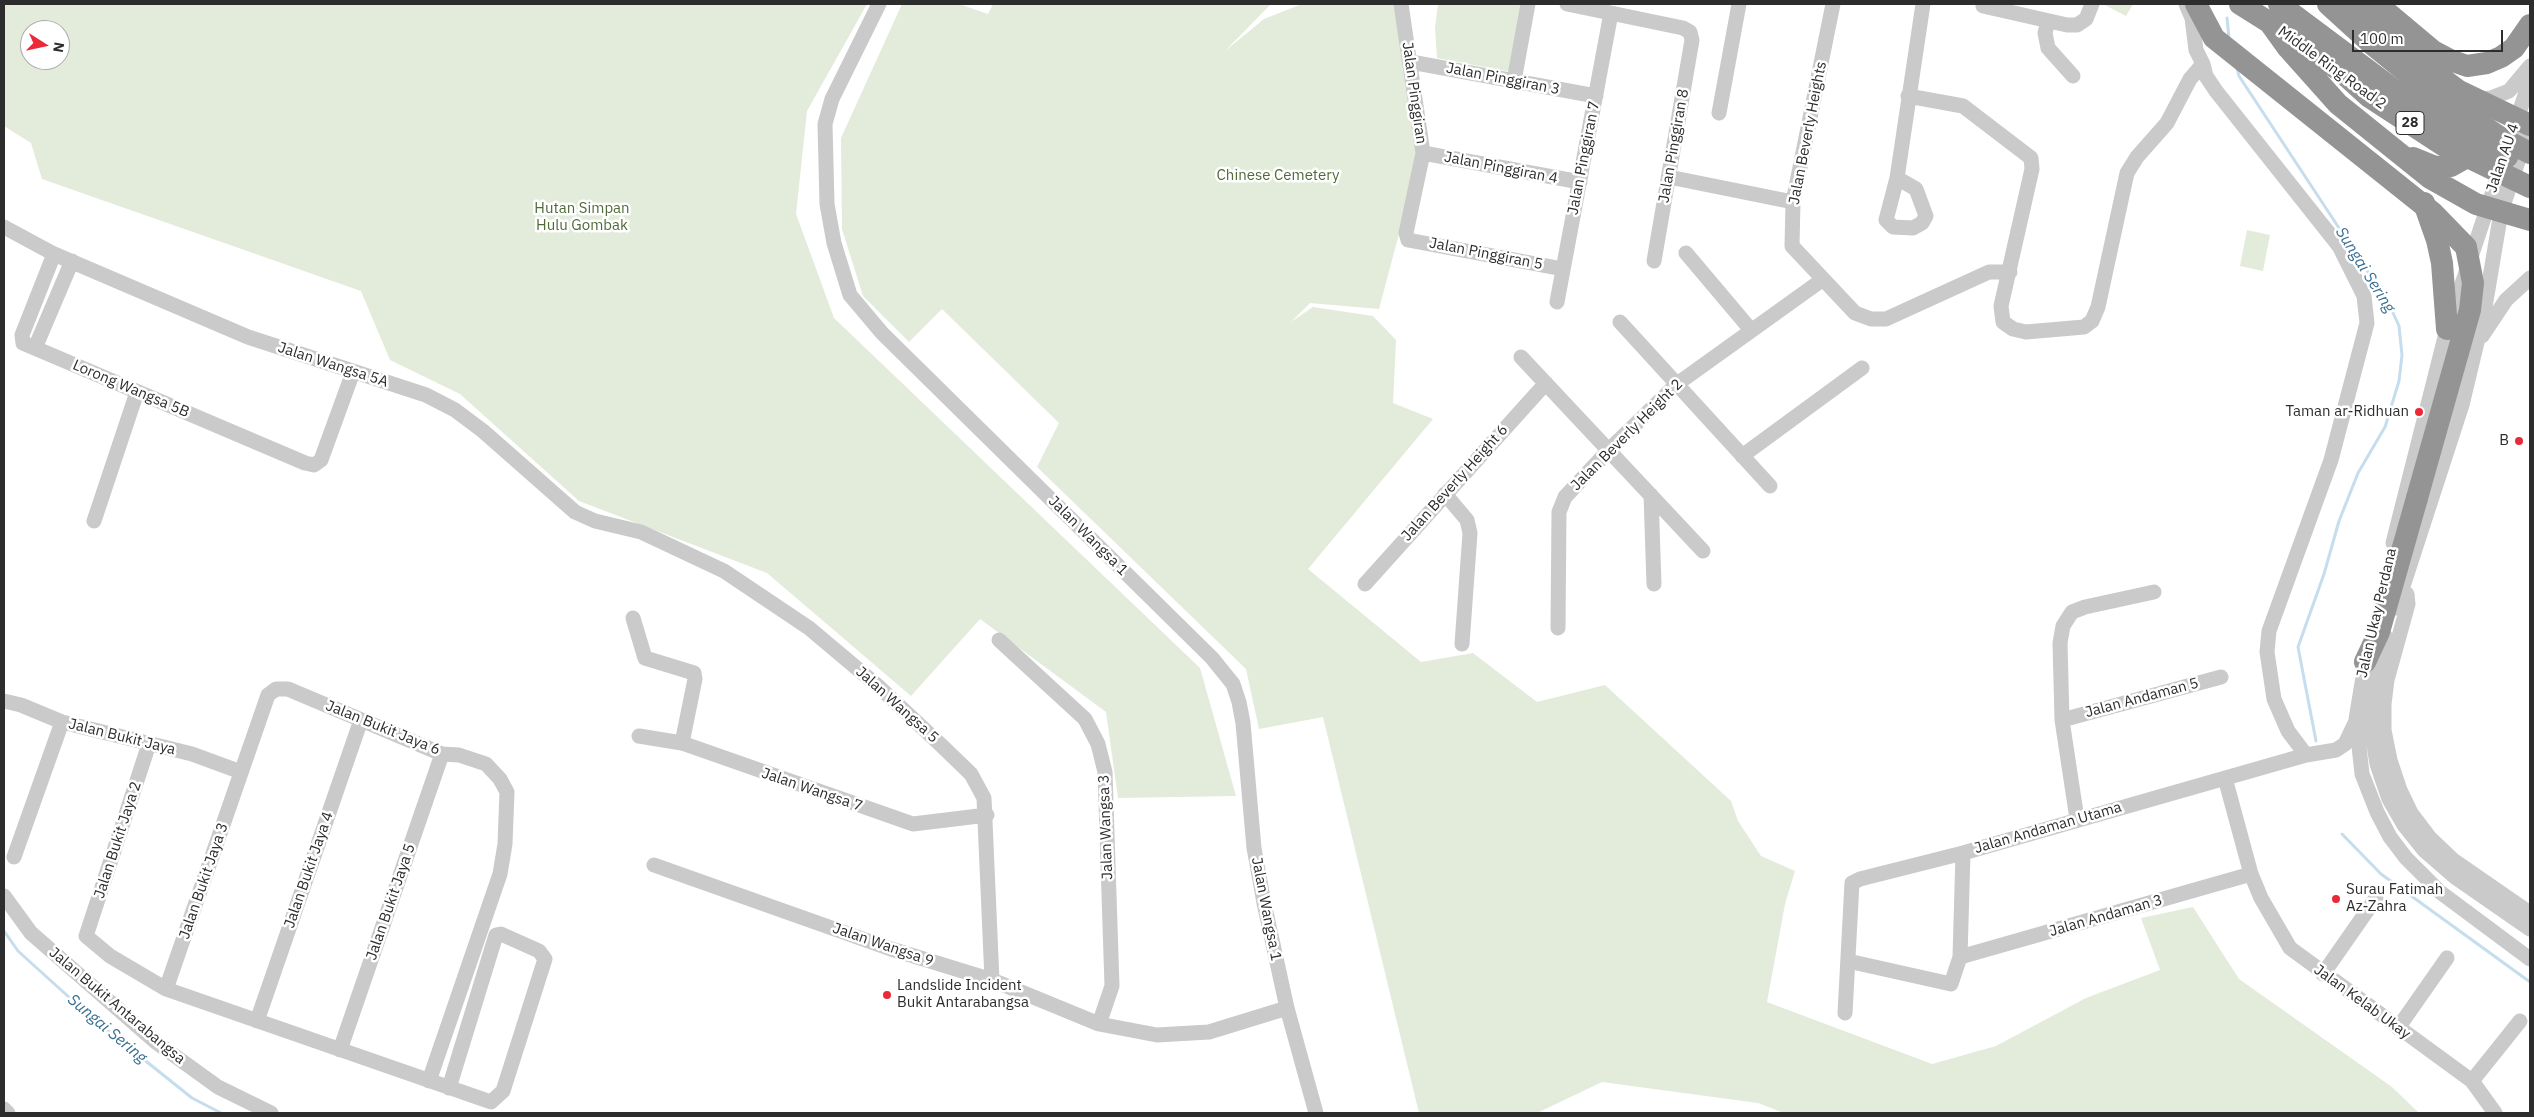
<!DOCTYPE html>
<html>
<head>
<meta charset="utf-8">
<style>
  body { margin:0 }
  #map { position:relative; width:2534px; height:1117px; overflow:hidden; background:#fff; font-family:"IBM Plex Sans",sans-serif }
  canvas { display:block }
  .frame { position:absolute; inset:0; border:5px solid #2d2d2d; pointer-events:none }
  .north { position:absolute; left:20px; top:20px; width:50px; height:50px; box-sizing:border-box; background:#fff; border:1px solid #ababab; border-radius:50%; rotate:100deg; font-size:14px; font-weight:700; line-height:20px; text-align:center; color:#2d2d2d }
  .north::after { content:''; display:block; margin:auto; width:18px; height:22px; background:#ea2939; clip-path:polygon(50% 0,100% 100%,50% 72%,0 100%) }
  .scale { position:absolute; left:2352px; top:30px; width:151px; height:22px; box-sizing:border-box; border:2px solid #2d2d2d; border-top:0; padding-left:6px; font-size:15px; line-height:18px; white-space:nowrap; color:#2d2d2d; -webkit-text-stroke:4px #fff; paint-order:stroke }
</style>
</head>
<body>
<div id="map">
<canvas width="2534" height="1117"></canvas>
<div class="frame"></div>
<div class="north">N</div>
<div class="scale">100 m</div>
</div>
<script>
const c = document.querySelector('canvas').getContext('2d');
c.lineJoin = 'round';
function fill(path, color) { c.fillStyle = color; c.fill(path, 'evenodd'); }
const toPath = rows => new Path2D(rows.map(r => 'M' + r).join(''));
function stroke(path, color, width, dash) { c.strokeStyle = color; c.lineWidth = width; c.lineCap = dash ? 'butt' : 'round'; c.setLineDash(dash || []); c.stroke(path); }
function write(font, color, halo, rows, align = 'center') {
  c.font = font + ' "IBM Plex Sans",sans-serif'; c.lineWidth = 5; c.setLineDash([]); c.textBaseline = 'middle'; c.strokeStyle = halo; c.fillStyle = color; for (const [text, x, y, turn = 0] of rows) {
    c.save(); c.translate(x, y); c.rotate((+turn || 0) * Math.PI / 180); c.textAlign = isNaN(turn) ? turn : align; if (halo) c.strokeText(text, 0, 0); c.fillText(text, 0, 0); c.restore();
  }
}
const green = toPath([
  [4,4,867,4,807,111,796,214,834,318,1200,668,1236,796,1118,798,1106,712,980,619,911,696,767,573,579,501,460,394,390,360,361,291,42,179,31,143,4,126],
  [30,30,60,30,60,60,30,60],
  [902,4,959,4,988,14,993,4,1271,4,1225,51,1264,19,1302,4,1395,4,1417,142,1408,200,1379,309,1310,303,1291,322,1313,307,1373,316,1396,340,1393,403,1433,419,1308,569,1421,662,1473,653,1537,702,1605,685,1731,801,1738,821,1761,856,1795,871,1785,904,1767,1002,1932,1064,1996,1046,2086,998,2160,970,2141,918,2193,907,2239,979,2392,1087,2419,1113,1784,1113,1758,1103,1602,1082,1537,1113,1419,1113,1323,717,1259,729,1246,669,1037,467,1059,423,942,309,909,342,863,296,842,229,841,138],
  [1438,4,1522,4,1511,72,1437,58,1435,28],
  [2103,4,2133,4,2126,16],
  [2247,230,2270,235,2263,271,2240,266]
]);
const stream = toPath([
  [2227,18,2229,38],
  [2237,68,2239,76,2389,304,2399,326,2402,355,2399,381,2385,427,2358,473,2339,521,2324,574,2298,647,2316,741],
  [2342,834,2381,874,2530,982],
  [4,931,18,951,92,1018,192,1098,221,1113]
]);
const minor = toPath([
  [879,4,832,99,825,124,827,204,834,243,850,295,882,333,1212,658,1233,684,1239,702,1243,723,1254,848,1264,903,1287,1008,1316,1113],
  [1401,4,1423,153,1406,233,1408,240,1563,269],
  [1567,4,1683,28,1690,32,1692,40,1654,261],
  [1833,4,1793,202,1792,246,1855,313,1871,319,1886,319,1989,272,2010,272],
  [1983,6,2067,25,2077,25,2086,19,2092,4],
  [2048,21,2045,33,2048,48,2073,76],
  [1411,62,1596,96],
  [2203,64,2206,76,2216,91,2339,246,2364,296,2367,323,2331,460,2269,631,2267,652,2274,699,2288,731,2306,755],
  [1514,81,1528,4],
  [1908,96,1963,106,2031,158,2032,169,2001,306,2003,322,2013,329,2026,332,2084,327,2092,321,2098,307,2127,173,2137,157,2167,123,2190,79,2203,64,2196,50,2192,18,2186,4],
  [2478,100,2491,98,2509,91,2530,66],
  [1719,113,1739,4],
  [1423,153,1580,182],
  [1669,177,1793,202],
  [1897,178,1916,189,1926,216,1922,223,1913,228,1893,227,1886,220,1897,178,1923,4],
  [4,227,54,254,248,337,426,395,455,410,483,431,575,512,595,521,641,532,724,571,809,628,878,686,942,746,971,774,984,798,992,980],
  [1686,253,1751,330],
  [54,254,22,335,23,343,305,463,314,465,321,460,353,372],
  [1557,302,1611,13],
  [1620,322,1770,486],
  [2482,336,2506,300,2530,278],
  [35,348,72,261],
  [1521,357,1703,551],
  [1742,456,1862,368],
  [1445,494,1467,520,1470,533,1462,644],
  [1651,495,1654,584],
  [94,521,137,392],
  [2393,543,2447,329,2530,80],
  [1365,584,1546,383],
  [2407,594,2408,604,2387,680,2384,704,2384,730,2390,760,2400,790,2411,813,2430,838,2453,860,2530,913],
  [2396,608,2462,405,2484,313,2501,212,2530,126],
  [633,618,645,658,694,673,695,679,682,743],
  [1558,628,1559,512,1565,497,1609,450,1677,384,1822,280],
  [2386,637,2372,693,2371,726,2377,764,2389,799,2404,825,2424,850,2455,877,2530,929],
  [999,640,1085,719,1098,744,1105,772,1112,986,1099,1024],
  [2367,653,2356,719,2362,774,2377,812,2390,837,2406,858,2440,892,2530,959],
  [4,701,21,705,62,722,192,754,241,772],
  [2062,720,2221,677],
  [639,736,682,743,913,824,987,815],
  [149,744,86,936,110,956,166,989,491,1102,503,1091,545,959,539,951,501,934,496,935,449,1088],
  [2225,778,2251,874,2261,898,2290,948,2472,1081,2495,1113],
  [2077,819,2062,720,2060,643,2063,626,2072,612,2085,607,2154,592],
  [14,857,62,722],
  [654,865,891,949,992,980,1099,1024,1157,1035,1209,1032,1287,1008],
  [4,896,31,933,157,1043,218,1087,271,1113],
  [1960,957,2251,874],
  [1848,961,1951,984,1960,957,1963,853],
  [2323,974,2376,898],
  [166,989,268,695,276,689,288,689,442,754,459,755,486,764,500,779,507,792,505,844,500,874,429,1081],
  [1845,1013,1852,883,1860,879,1963,853,2306,755,2336,750,2345,744,2356,721],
  [257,1021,361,720],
  [2398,1028,2447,958],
  [340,1050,442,754],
  [2472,1081,2520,1021],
  [4,1109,8,1113]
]);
const highway = toPath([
  [2240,4,2283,31],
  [2279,4,2413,104,2448,126],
  [2353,4,2404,50,2459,91,2530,125],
  [2377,4,2433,51,2450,60,2467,66,2487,63,2501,57,2514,48,2530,25],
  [2270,23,2288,48,2338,104,2430,178,2476,204,2530,220],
  [2413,158,2435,167,2451,166,2467,157,2476,143],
  [2424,203,2437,240,2442,263,2447,329],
  [2365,662,2379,632,2417,498]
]);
const highwayBridge = toPath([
  [2196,4,2214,38,2432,212,2466,247,2473,283,2470,310,2417,498],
  [2328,4,2373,45,2426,88,2501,138,2530,153],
  [2301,42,2345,75,2368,96,2443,145,2530,187],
  [2448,126,2507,157]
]);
const markers = [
  [2419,412,5,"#ea2939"],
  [2519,441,5,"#ea2939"],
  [2336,899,5,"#ea2939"],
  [887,995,5,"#ea2939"]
];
const shields = [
  [2410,123,28]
];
const shieldNames = [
  ["28",2410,123]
];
const streetNames = [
  ["Middle Ring Road 2",2332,68,36],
  ["Jalan Pinggiran 3",1503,79,11],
  ["Jalan Pinggiran",1414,93,82],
  ["Jalan Beverly Heights",1808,133,-79],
  ["Jalan Pinggiran 8",1674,146,-80],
  ["Jalan Pinggiran 7",1584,158,-79],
  ["Jalan AU 4",2503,158,-71],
  ["Jalan Pinggiran 4",1501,168,11],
  ["Jalan Pinggiran 5",1486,254,11],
  ["Jalan Wangsa 5A",333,365,18],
  ["Lorong Wangsa 5B",131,389,23],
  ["Jalan Beverly Height 2",1627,435,-45],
  ["Jalan Beverly Height 6",1455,483,-48],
  ["Jalan Wangsa 1",1088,536,45],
  ["Jalan Ukay Perdana",2377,613,-77],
  ["Jalan Andaman 5",2142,698,-15],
  ["Jalan Wangsa 5",897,705,42],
  ["Jalan Bukit Jaya 6",383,728,22],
  ["Jalan Bukit Jaya",122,737,14],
  ["Jalan Wangsa 7",812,790,19],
  ["Jalan Wangsa 3",1106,827,-92],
  ["Jalan Andaman Utama",2048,828,-16],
  ["Jalan Bukit Jaya 2",118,840,-72],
  ["Jalan Bukit Jaya 4",309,870,-71],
  ["Jalan Bukit Jaya 3",204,881,-71],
  ["Jalan Bukit Jaya 5",391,902,-71],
  ["Jalan Wangsa 1",1266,909,79],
  ["Jalan Andaman 3",2106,916,-16],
  ["Jalan Wangsa 9",883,945,19],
  ["Jalan Kelab Ukay",2362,1002,36],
  ["Jalan Bukit Antarabangsa",117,1006,40]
];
const parkNames = [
  ["Chinese Cemetery",1278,176],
  ["Hutan Simpan",582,209],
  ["Hulu Gombak",582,226]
];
const poiNames = [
  ["Taman ar-Ridhuan",2409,412],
  ["B",2509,441],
  ["Surau Fatimah",2346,890,"left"],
  ["Az-Zahra",2346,907,"left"],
  ["Landslide Incident",897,986,"left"],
  ["Bukit Antarabangsa",897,1003,"left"]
];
const waterNames = [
  ["Sungai Sering",2365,270,58],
  ["Sungai Sering",107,1029,40]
];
fill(green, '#e3ebda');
stroke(stream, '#c5ddec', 3);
stroke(minor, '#cacaca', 15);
stroke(highway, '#949494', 22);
stroke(highwayBridge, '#949494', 22);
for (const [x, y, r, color] of markers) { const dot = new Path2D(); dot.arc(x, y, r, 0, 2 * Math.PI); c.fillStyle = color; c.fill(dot); stroke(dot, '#fff', 2); }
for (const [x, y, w] of shields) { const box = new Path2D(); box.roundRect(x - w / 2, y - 11.5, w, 23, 4); c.fillStyle = '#fff'; c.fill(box); stroke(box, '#2d2d2d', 1); }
write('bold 14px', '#2d2d2d', null, shieldNames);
write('15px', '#2d2d2d', '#fff', streetNames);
write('15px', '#516a39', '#fff', parkNames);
write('15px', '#2d2d2d', '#fff', poiNames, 'right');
write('italic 16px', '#397091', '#fff', waterNames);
</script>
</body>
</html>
